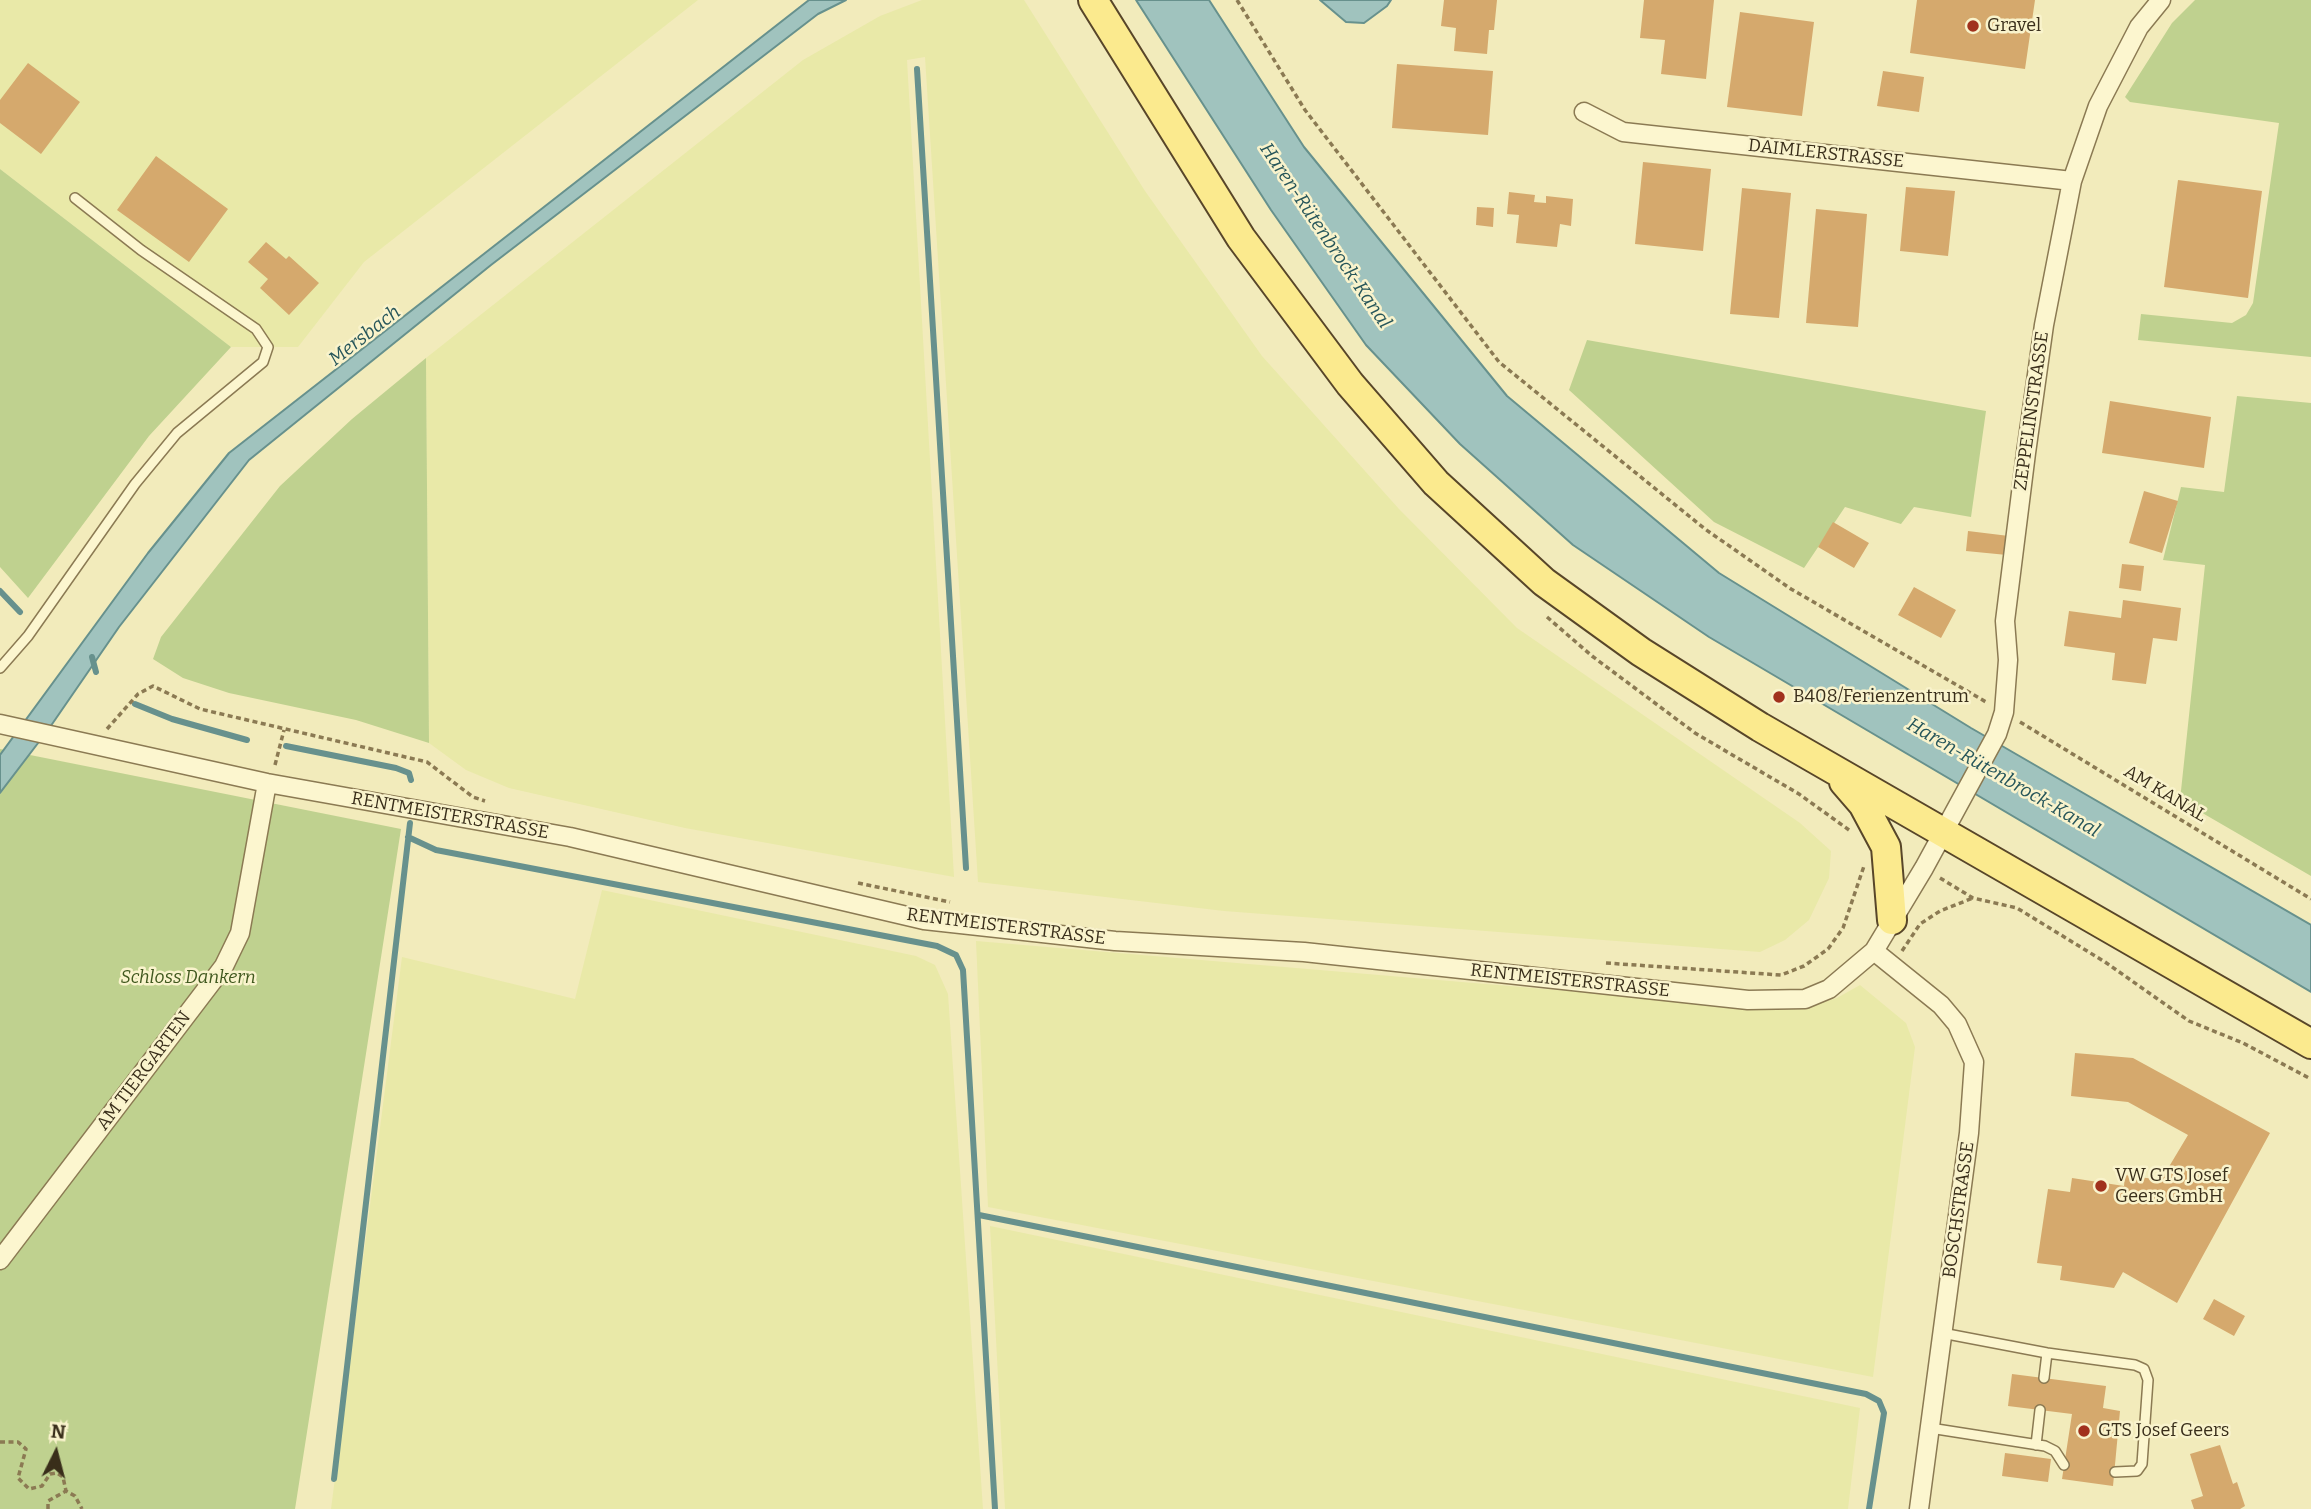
<!DOCTYPE html>
<html>
<head>
<meta charset="utf-8">
<style>
  body { margin:0 }
  #map { position:relative; width:2311px; height:1509px; overflow:hidden; background:#f2ebbb; font-family:Bitter,serif }
  canvas { display:block }
  .north { position:absolute; left:21px; top:1418px; width:70px; height:70px; -webkit-text-stroke:5px #f9f3cc; paint-order:stroke; rotate:6deg; font-size:19px; font-weight:700; line-height:28px; text-align:center; color:#392e1a }
  .north::after { content:''; display:block; margin:auto; width:24px; height:32px; background:#392e1a; clip-path:polygon(50% 0,100% 100%,50% 72%,0 100%) }
</style>
</head>
<body>
<div id="map">
<canvas width="2311" height="1509"></canvas>
<div class="north">N</div>
</div>
<script>
const c = document.querySelector('canvas').getContext('2d');
c.lineJoin = 'round';
function fill(path, color) { c.fillStyle = color; c.fill(path, 'evenodd'); }
const toPath = rows => new Path2D(rows.map(r => 'M' + r).join(''));
function stroke(path, color, width, dash) { c.strokeStyle = color; c.lineWidth = width; c.lineCap = dash ? 'butt' : 'round'; c.setLineDash(dash || []); c.stroke(path); }
function write(font, color, halo, rows, align = 'center') {
  c.font = font + ' Bitter,serif'; c.lineWidth = 5; c.setLineDash([]); c.textBaseline = 'middle'; c.strokeStyle = halo; c.fillStyle = color; for (const [text, x, y, turn = 0] of rows) {
    c.save(); c.translate(x, y); c.rotate((+turn || 0) * Math.PI / 180); c.textAlign = isNaN(turn) ? turn : align; if (halo) c.strokeText(text, 0, 0); c.fillText(text, 0, 0); c.restore();
  }
}
const farmland = toPath([
  [0,0,698,0,364,262,298,347,231,347,0,169],
  [922,0,1024,0,1145,191,1262,356,1399,509,1517,628,1800,823,1831,851,1829,878,1809,920,1785,940,1760,952,1224,911,978,882,925,57,907,60,954,877,685,828,509,788,466,770,429,743,426,358,803,60,880,16],
  [602,890,916,956,935,965,948,994,983,1509,331,1509,402,957,575,999],
  [976,941,1758,1007,1803,1008,1837,998,1860,985,1906,1023,1915,1047,1873,1377,988,1207],
  [990,1226,1860,1408,1848,1509,1005,1509]
]);
const green = toPath([
  [2195,0,2311,0,2311,357,2138,340,2141,314,2232,323,2246,315,2253,303,2279,123,2130,102,2125,97,2172,23],
  [0,169,231,347,149,436,28,598,0,567],
  [1587,340,1986,411,1971,517,1914,507,1901,524,1845,507,1804,568,1714,522,1569,390],
  [426,358,429,743,356,720,229,693,183,678,153,659,161,637,280,486,352,419],
  [2237,396,2311,403,2311,876,2180,800,2205,565,2163,560,2181,487,2224,492],
  [0,749,401,829,295,1509,0,1509]
]);
const water = toPath([
  [809,0,846,0,818,14,491,265,249,460,119,627,48,730,0,793,0,755,148,553,229,453,809,0],
  [1136,0,1209,0,1304,147,1507,396,1719,573,1971,728,2311,925,2311,992,1709,637,1573,545,1460,444,1366,345,1271,210,1136,0],
  [1320,0,1391,0,1387,6,1364,23,1346,22,1320,0]
]);
const stream = toPath([
  [917,69,966,868],
  [0,591,20,612],
  [92,657,96,672],
  [135,704,172,719,247,740],
  [286,746,396,768,409,773,411,780],
  [408,837,436,850,937,946,956,955,963,970,995,1509],
  [979,1215,1866,1394,1879,1401,1884,1413,1869,1509],
  [334,1479,410,823]
]);
const building = toPath([
  [1444,0,1497,0,1494,30,1489,30,1487,54,1454,51,1456,28,1441,26],
  [1644,0,1714,0,1706,79,1661,74,1665,40,1640,38],
  [1917,0,2035,0,2025,69,1910,53],
  [1740,12,1814,22,1802,116,1727,107],
  [28,63,80,102,41,154,0,123,0,100],
  [1397,64,1493,71,1488,135,1392,128],
  [1883,71,1924,77,1919,112,1877,106],
  [156,156,228,209,189,262,117,210],
  [1643,162,1711,169,1703,251,1635,244],
  [2178,180,2262,191,2248,298,2164,287],
  [1906,187,1955,191,1948,256,1900,251],
  [1742,188,1791,193,1779,318,1730,314],
  [1509,192,1535,195,1534,202,1546,203,1546,196,1573,199,1571,226,1560,224,1557,247,1516,243,1519,215,1507,214],
  [1477,207,1494,208,1493,227,1476,225],
  [1816,209,1867,214,1858,327,1806,323],
  [266,242,286,259,289,256,319,283,289,315,260,288,268,279,248,262],
  [2110,401,2211,417,2204,468,2102,453],
  [2144,491,2178,501,2162,553,2129,543],
  [1833,522,1869,543,1854,568,1818,547],
  [1968,531,2009,536,2007,555,1966,551],
  [2122,564,2144,566,2141,591,2119,588],
  [1914,587,1956,610,1941,638,1898,615],
  [2123,600,2181,608,2177,641,2153,638,2146,684,2112,680,2115,653,2064,646,2069,611,2121,618],
  [2075,1053,2133,1058,2270,1133,2177,1303,2123,1272,2114,1288,2060,1280,2062,1266,2037,1263,2048,1189,2070,1192,2072,1178,2124,1186,2125,1175,2161,1180,2188,1135,2128,1102,2071,1096],
  [2214,1299,2245,1316,2234,1336,2203,1319],
  [2012,1374,2106,1386,2103,1408,2120,1411,2113,1486,2062,1479,2072,1414,2008,1406],
  [2220,1445,2233,1484,2237,1482,2245,1506,2240,1509,2194,1509,2191,1500,2203,1496,2190,1454],
  [2005,1453,2051,1459,2048,1482,2002,1476]
]);
const path = toPath([
  [1237,0,1305,110,1499,362,1705,529,1791,589,1986,702],
  [1547,617,1592,656,1695,733,1799,794,1849,830],
  [2020,722,2311,899],
  [107,729,138,694,153,686,200,709,427,762,473,797,485,801],
  [275,765,284,730],
  [1940,878,1973,898,2017,908,2105,962,2189,1021,2243,1043,2311,1079],
  [858,883,950,902],
  [1902,951,1920,924,1940,911,1973,898],
  [1606,963,1781,975,1804,966,1828,949,1843,928,1864,866],
  [0,1442,18,1442,26,1449,18,1478,29,1489,42,1486,50,1474,57,1473,63,1477,66,1491,75,1496,82,1509],
  [48,1509,48,1501,66,1491]
]);
const service = toPath([
  [0,668,28,636,135,484,177,433,263,362,268,347,256,329,141,250,75,198],
  [1942,1333,2047,1353,2135,1365,2144,1369,2148,1380,2142,1464,2137,1471,2115,1472],
  [2044,1378,2047,1353],
  [1930,1428,2045,1446,2055,1451,2064,1465],
  [2036,1445,2040,1410]
]);
const minor = toPath([
  [1584,112,1623,132,2072,181],
  [0,724,267,783,570,837,924,920,1115,941,1304,952,1748,1000,1805,999,1829,989,1874,951,1924,868,1997,734,2004,712,2008,660,2005,621,2026,453,2044,325,2072,181,2098,106,2139,27,2161,0],
  [1874,951,1941,1005,1957,1024,1974,1062,1969,1133,1919,1509],
  [0,1260,224,966,240,933,267,783]
]);
const primary = toPath([
  [1093,0,1241,238,1350,384,1436,483,1544,582,1641,652,1760,727,2311,1044],
  [1844,782,1863,804,1886,847,1892,920]
]);
const markers = [
  [1973,26,7,"#a1311d"],
  [1779,697,7,"#a1311d"],
  [2101,1186,7,"#a1311d"],
  [2084,1431,7,"#a1311d"]
];
const poiNames = [
  ["Gravel",1987,26],
  ["B408/Ferienzentrum",1793,697],
  ["VW GTS Josef",2115,1176],
  ["Geers GmbH",2115,1197],
  ["GTS Josef Geers",2098,1431]
];
const streetNames = [
  ["DAIMLERSTRASSE",1826,154,6],
  ["ZEPPELINSTRASSE",2032,411,-82],
  ["AM KANAL",2165,794,31],
  ["RENTMEISTERSTRASSE",450,816,10],
  ["RENTMEISTERSTRASSE",1006,927,7],
  ["RENTMEISTERSTRASSE",1570,981,6],
  ["AM TIERGARTEN",144,1071,-53],
  ["BOSCHSTRASSE",1959,1210,-82]
];
const parkNames = [
  ["Schloss Dankern",188,978]
];
const waterNames = [
  ["Haren-Rütenbrock-Kanal",1325,236,56],
  ["Mersbach",365,336,-38],
  ["Haren-Rütenbrock-Kanal",2003,778,30]
];
fill(farmland, '#e9e9a8');
fill(green, '#bfd18f');
fill(water, '#a0c3be');
stroke(water, '#67918d', 2);
stroke(stream, '#67918d', 6);
fill(building, '#d5a96d');
stroke(service, '#8b7a53', 12);
stroke(minor, '#8b7a53', 21);
stroke(primary, '#584629', 32);
stroke(path, '#8b7a53', 3.5, [5, 3.5]);
stroke(service, '#fcf6cf', 9);
stroke(minor, '#fcf6cf', 18);
stroke(primary, '#fbea8e', 28);
for (const [x, y, r, color] of markers) { const dot = new Path2D(); dot.arc(x, y, r, 0, 2 * Math.PI); c.fillStyle = color; c.fill(dot); stroke(dot, '#f9f3cc', 2.5); }
write('18px', '#392e1a', '#f9f3cc', poiNames, 'left');
write('18px', '#392e1a', '#f9f3cc', streetNames);
write('italic 18px', '#40581e', '#f9f3cc', parkNames);
write('italic 19px', '#27565a', '#f9f3cc', waterNames);
</script>
</body>
</html>
